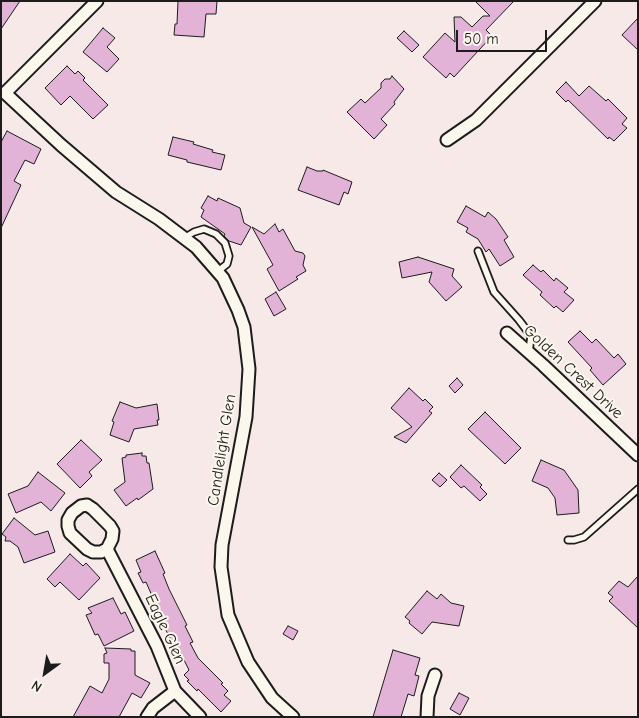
<!DOCTYPE html>
<html>
<head>
<meta charset="utf-8">
<style>
  body { margin:0 }
  #map { position:relative; width:639px; height:718px; overflow:hidden; background:#f6e9e8; font-family:"Comic Neue",sans-serif }
  canvas { display:block }
  .frame { position:absolute; inset:0; border:2px solid #1c1c1c; pointer-events:none }
  .north { position:absolute; left:20px; top:648px; width:50px; height:50px; -webkit-text-stroke:4px #fbf7ec; paint-order:stroke; rotate:212deg; font-size:14px; font-weight:700; line-height:20px; text-align:center; color:#1c1c1c }
  .north::after { content:''; display:block; margin:auto; width:18px; height:22px; background:#1c1c1c; clip-path:polygon(50% 0,100% 100%,50% 72%,0 100%) }
  .scale { position:absolute; left:456px; top:30px; width:91px; height:22px; box-sizing:border-box; border:2px solid #1c1c1c; border-top:0; padding-left:6px; font-size:15px; line-height:18px; white-space:nowrap; color:#1c1c1c; -webkit-text-stroke:4px #fbf7ec; paint-order:stroke }
</style>
</head>
<body>
<div id="map">
<canvas width="639" height="718"></canvas>
<div class="frame"></div>
<div class="north">N</div>
<div class="scale">50 m</div>
</div>
<script>
const c = document.querySelector('canvas').getContext('2d');
c.lineJoin = 'round';
function fill(path, color) { c.fillStyle = color; c.fill(path, 'evenodd'); }
const toPath = rows => new Path2D(rows.map(r => 'M' + r).join(''));
function stroke(path, color, width, dash) { c.strokeStyle = color; c.lineWidth = width; c.lineCap = dash ? 'butt' : 'round'; c.setLineDash(dash || []); c.stroke(path); }
function write(font, color, halo, rows, align = 'center') {
  c.font = font + ' "Comic Neue",sans-serif'; c.lineWidth = 4; c.setLineDash([]); c.textBaseline = 'middle'; c.strokeStyle = halo; c.fillStyle = color; for (const [text, x, y, turn = 0] of rows) {
    c.save(); c.translate(x, y); c.rotate((+turn || 0) * Math.PI / 180); c.textAlign = isNaN(turn) ? turn : align; if (halo) c.strokeText(text, 0, 0); c.fillText(text, 0, 0); c.restore();
  }
}
const building = toPath([
  [1,1,20,1,1,29,1,1],
  [178,1,217,1,216,14,206,14,204,37,174,35,175,24,177,24,178,1],
  [475,1,514,1,486,30,492,36,454,77,450,73,446,78,423,57,445,33,455,42,454,17,461,17,472,27,483,16,490,16,475,1],
  [638,18,638,50,622,35,638,18],
  [103,28,115,38,107,47,119,59,107,72,83,52,103,28],
  [404,31,419,45,412,52,397,38,404,31],
  [67,66,75,74,78,71,85,78,83,80,108,105,93,119,70,96,61,105,45,88,67,66],
  [392,76,404,89,394,102,395,104,381,119,387,125,374,139,347,112,361,99,365,103,381,88,381,83,385,79,390,79,392,76],
  [566,82,579,96,589,86,606,101,608,99,627,118,622,124,627,128,614,141,609,137,608,139,568,100,566,102,556,92,566,82],
  [7,131,41,149,34,164,25,160,14,181,21,185,1,228,1,142,7,131],
  [173,137,194,142,193,144,213,150,212,152,225,155,221,170,187,162,187,160,168,155,173,137],
  [307,167,317,171,323,171,323,170,352,182,348,194,344,192,339,205,298,190,307,167],
  [208,196,217,201,218,198,240,208,244,223,251,227,241,245,229,241,224,236,225,234,201,217,204,210,201,208,208,196],
  [466,206,485,217,488,212,496,219,508,237,504,240,514,257,500,266,489,249,486,252,478,239,466,232,468,228,457,222,466,206],
  [275,224,279,232,283,229,295,251,303,253,305,256,303,265,306,271,296,277,298,279,279,291,267,269,273,265,252,227,264,234,275,224],
  [418,257,454,269,452,276,462,287,446,301,429,282,432,272,402,278,399,262,418,257],
  [533,265,541,272,543,270,554,281,556,278,568,288,564,292,574,300,563,312,556,306,554,308,540,295,542,292,523,275,533,265],
  [276,292,286,309,274,316,265,299,276,292],
  [580,331,592,343,596,339,614,358,618,354,626,364,603,385,590,370,592,368,568,342,580,331],
  [457,378,463,385,455,393,449,386,457,378],
  [409,388,423,401,425,399,433,407,429,411,432,413,406,443,394,437,412,427,391,408,409,388],
  [120,402,136,408,157,404,159,420,157,420,158,425,134,429,129,442,110,435,114,422,112,421,120,402],
  [485,412,521,448,505,464,468,429,485,412],
  [81,440,102,460,89,472,92,476,80,488,57,464,81,440],
  [142,453,142,456,146,456,147,463,149,463,153,489,138,500,137,498,126,506,114,490,125,482,122,458,126,457,126,455,142,453],
  [541,460,564,470,578,490,579,513,557,515,555,498,548,488,532,481,541,460],
  [461,465,482,485,480,487,487,494,480,501,464,486,461,488,450,477,461,465],
  [38,472,65,493,51,511,41,502,16,513,8,494,28,486,38,472],
  [439,473,447,480,440,487,432,480,439,473],
  [14,518,35,535,48,531,55,552,24,563,18,547,10,541,5,541,6,537,2,534,14,518],
  [155,551,165,573,163,574,169,589,187,625,185,626,193,642,190,643,198,658,223,683,221,684,228,691,224,695,231,701,221,712,198,689,197,691,187,681,189,680,184,675,189,670,180,652,178,652,163,625,158,613,159,612,146,582,143,583,138,573,141,572,136,560,155,551],
  [70,554,83,566,86,563,100,578,79,600,60,582,55,587,47,579,70,554],
  [638,576,638,628,609,601,613,597,608,593,619,581,628,587,638,576],
  [427,591,437,599,441,594,451,603,464,606,459,626,432,622,422,634,409,623,410,621,405,617,427,591],
  [113,598,121,614,125,612,134,631,104,646,98,634,95,635,86,615,92,613,88,608,113,598],
  [288,626,298,631,293,640,283,634,288,626],
  [105,648,131,649,131,651,135,651,135,675,150,683,141,698,132,693,119,717,73,717,90,686,102,693,109,679,109,663,104,663,104,654,107,653,105,648],
  [393,650,420,658,415,675,419,676,414,696,408,694,401,717,373,717,393,650],
  [459,693,469,698,460,715,450,709,459,693]
]);
const service = toPath([
  [184,238,194,232,204,229,216,234,225,243,229,256,227,264,217,272],
  [478,251,494,292,519,320,531,336,529,352],
  [568,540,574,540,584,537,638,489]
]);
const minor = toPath([
  [97,1,5,93,61,145,116,192,159,219,196,247,223,278,238,310,244,327,249,369,246,417,222,545,221,567,228,615,248,662,272,698,293,717],
  [447,140,476,120,595,1],
  [507,333,543,365,638,455],
  [87,505,93,509,110,526,113,531,112,539,107,549,101,552,93,552,87,549,70,533,68,526,68,520,72,513,81,506,87,505],
  [107,549,157,646,175,691,200,717],
  [147,717,153,708,175,691],
  [427,717,428,696,435,675]
]);
const streetNames = [
  ["Golden Crest Drive",573,372,43],
  ["Candlelight Glen",222,450,-81],
  ["Eagle Glen",165,629,65]
];
fill(building, '#e2b3d6');
stroke(building, '#1c1c1c', 1);
stroke(service, '#1c1c1c', 9);
stroke(minor, '#1c1c1c', 15);
stroke(service, '#fbf7ec', 5.5);
stroke(minor, '#fbf7ec', 11);
write('16px', '#1c1c1c', '#fbf7ec', streetNames);
</script>
</body>
</html>
